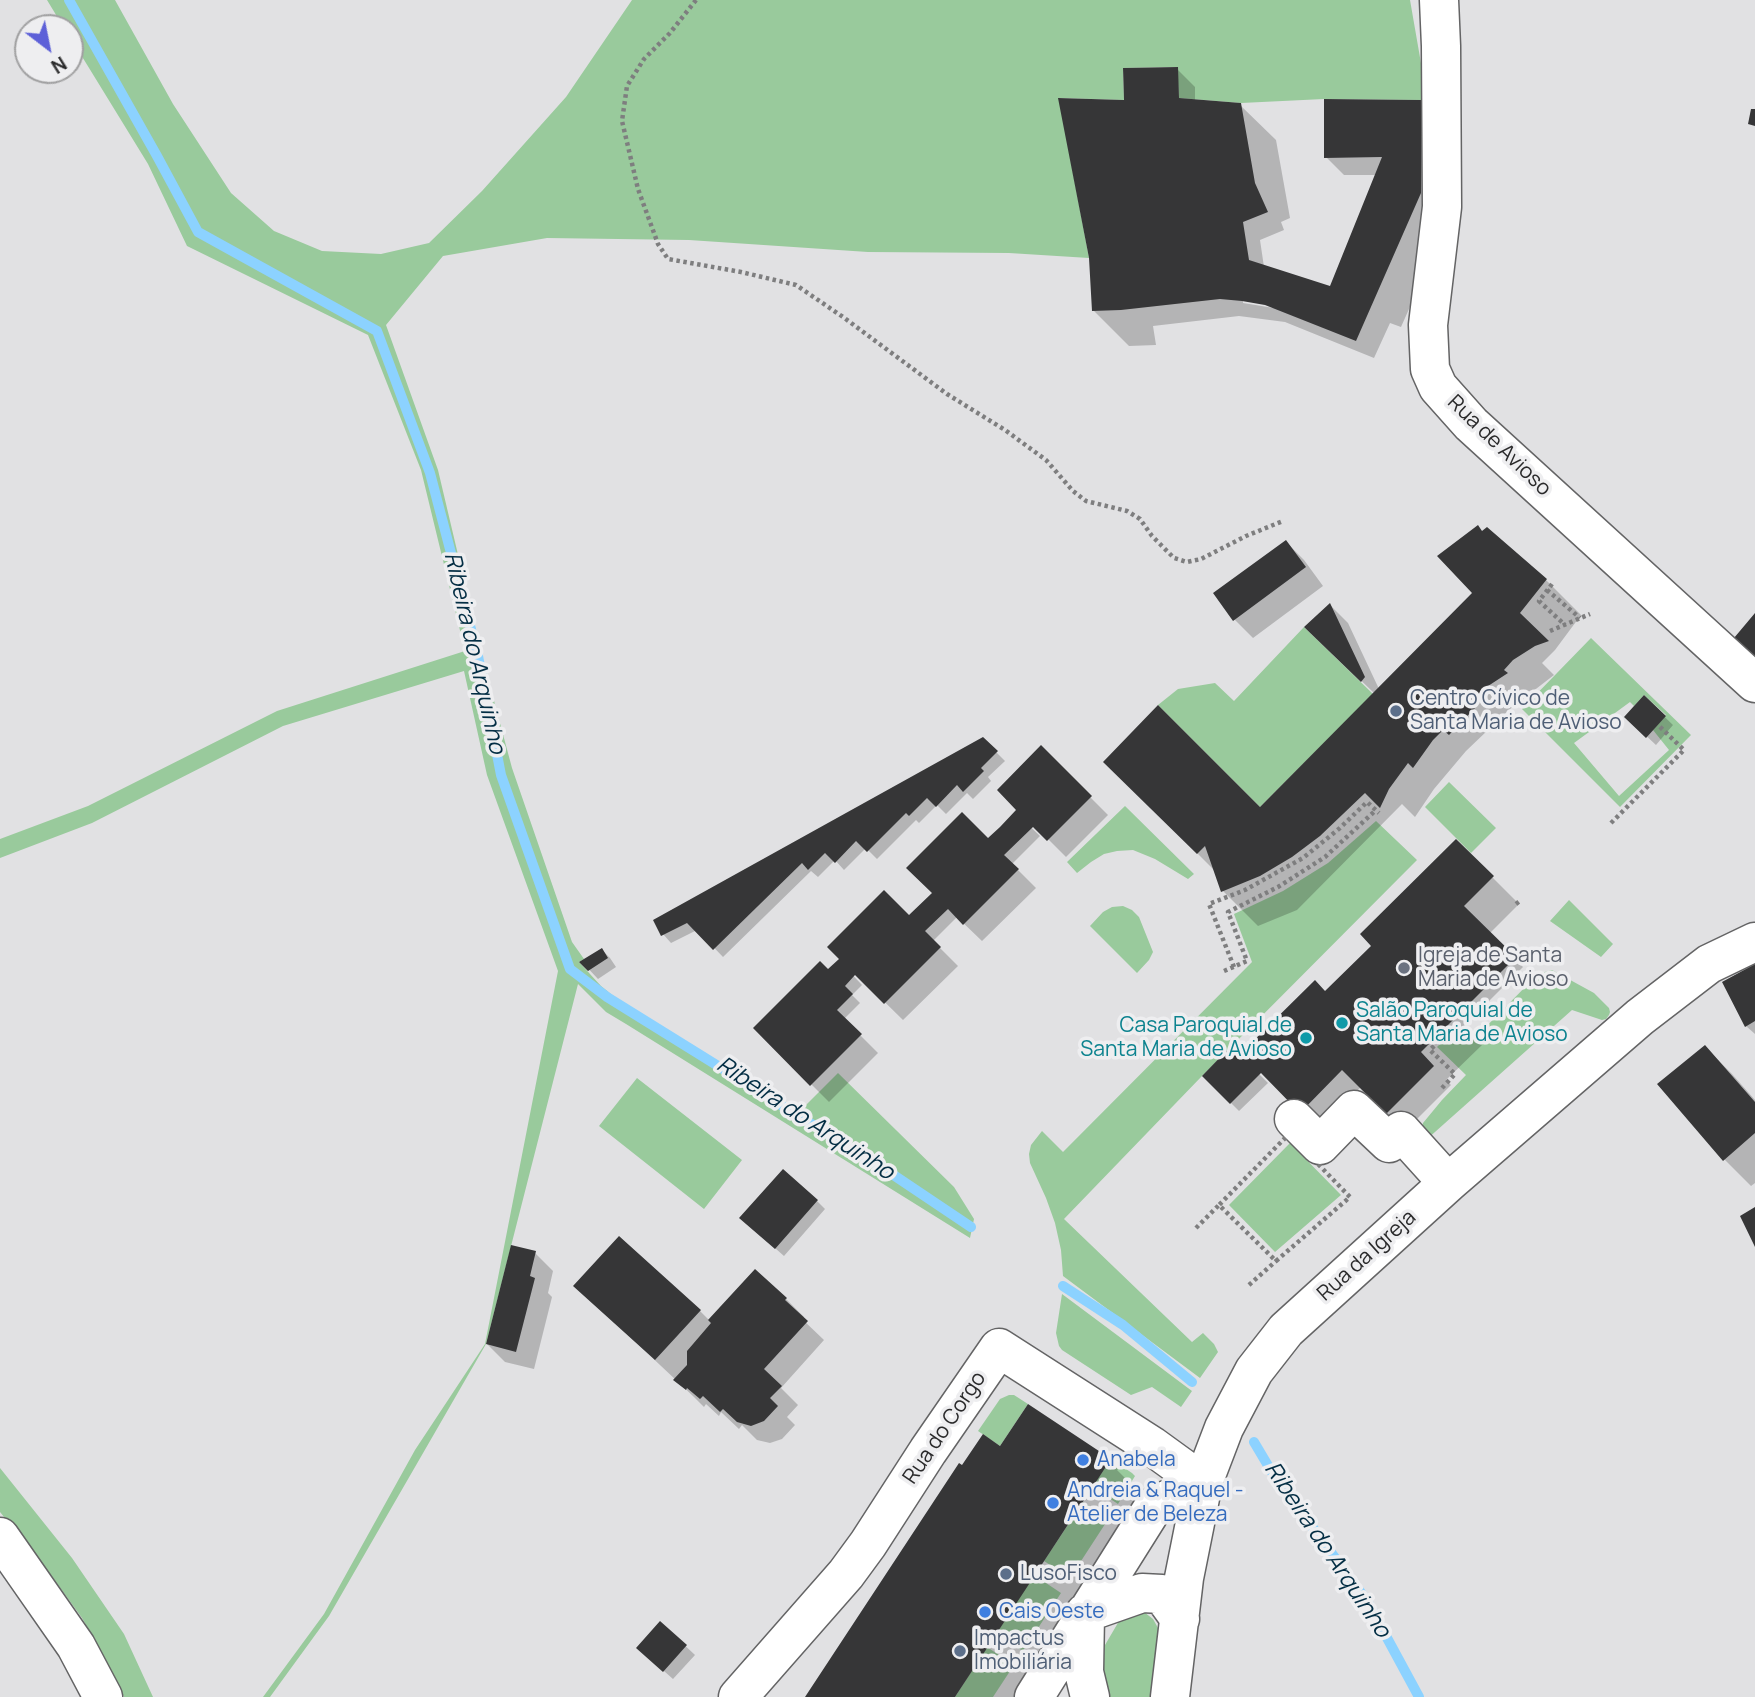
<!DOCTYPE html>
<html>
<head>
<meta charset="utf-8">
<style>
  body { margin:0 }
  #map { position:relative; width:1755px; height:1697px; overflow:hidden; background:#e1e1e3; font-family:Manrope,sans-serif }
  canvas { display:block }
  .north { position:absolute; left:14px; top:14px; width:70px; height:70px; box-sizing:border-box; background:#eeeef0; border:2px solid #a0a0a1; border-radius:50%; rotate:148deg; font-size:19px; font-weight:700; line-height:28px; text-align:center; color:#2a2a2b }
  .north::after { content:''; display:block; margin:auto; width:24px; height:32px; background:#5d60d8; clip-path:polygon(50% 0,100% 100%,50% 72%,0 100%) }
</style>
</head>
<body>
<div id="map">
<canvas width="1755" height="1697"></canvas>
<div class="north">N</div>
</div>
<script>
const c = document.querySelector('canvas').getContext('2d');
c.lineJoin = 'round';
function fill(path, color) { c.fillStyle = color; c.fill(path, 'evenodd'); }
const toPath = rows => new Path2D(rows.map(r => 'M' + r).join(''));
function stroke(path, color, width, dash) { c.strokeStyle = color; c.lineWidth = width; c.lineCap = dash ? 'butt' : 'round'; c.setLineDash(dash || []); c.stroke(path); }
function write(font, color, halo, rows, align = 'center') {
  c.font = font + ' Manrope,sans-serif'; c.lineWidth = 7; c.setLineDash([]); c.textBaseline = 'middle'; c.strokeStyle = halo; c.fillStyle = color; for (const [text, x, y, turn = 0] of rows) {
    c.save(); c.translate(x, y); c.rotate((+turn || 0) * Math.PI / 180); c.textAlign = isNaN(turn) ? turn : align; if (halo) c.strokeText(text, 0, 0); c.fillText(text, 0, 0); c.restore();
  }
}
const green = toPath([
  [47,0,115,0,173,104,231,193,274,231,322,251,381,254,429,243,482,191,566,97,632,0,1410,0,1422,69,1422,100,1324,99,1241,103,1179,98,1177,67,1123,68,1124,100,1059,98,1089,258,1009,253,868,252,689,240,547,238,443,256,386,325,438,470,481,652,512,768,572,942,584,959,579,962,601,986,616,998,799,1112,838,1073,954,1187,974,1219,970,1238,626,1024,606,1012,578,984,486,1344,329,1616,270,1697,263,1697,324,1614,415,1450,485,1344,558,971,487,775,464,671,283,726,92,823,0,858,0,839,88,806,277,711,465,651,421,470,368,335,187,246,148,164,70,37,70,28,64,28],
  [1304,627,1373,694,1260,807,1158,705,1178,689,1215,683,1234,701],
  [1591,638,1691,735,1620,807,1522,709],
  [1644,695,1666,715,1653,730,1669,750,1619,796,1574,743,1630,702,1634,706],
  [1449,782,1496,828,1471,853,1425,807],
  [1125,806,1194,874,1188,879,1155,859,1133,850,1117,851,1104,854,1091,862,1077,873,1067,862],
  [1376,821,1417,860,1202,1076,1064,1219,1192,1342,1203,1333,1214,1344,1218,1352,1200,1378,1063,1276,1061,1250,1055,1223,1046,1198,1030,1163,1029,1154,1031,1145,1042,1131,1063,1152,1252,962,1234,914,1283,891,1328,863],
  [1569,900,1613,944,1601,957,1550,921],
  [1123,906,1132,910,1139,917,1153,952,1149,960,1137,973,1090,926,1103,912,1112,907],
  [1552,970,1594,993,1609,1008,1610,1012,1609,1015,1606,1019,1602,1020,1572,1010,1426,1140,1422,1128,1423,1123,1442,1100,1466,1075,1437,1047,1455,1029,1469,1044,1538,974],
  [637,1078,742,1160,704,1209,599,1126],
  [1290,1143,1341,1195,1275,1252,1229,1205],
  [1062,1294,1192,1391,1181,1407,1152,1387,1131,1395,1062,1350,1059,1346,1056,1333],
  [1009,1395,1014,1395,1028,1404,1000,1446,978,1431,1000,1399],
  [1111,1459,1132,1473,1135,1476,1118,1504,1092,1487],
  [0,1468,72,1558,124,1634,153,1697,124,1697,106,1660,82,1618,48,1571,0,1512],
  [1083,1502,1109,1518,1070,1578,1044,1561],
  [1034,1575,1061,1593,1023,1651,996,1634],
  [1144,1612,1153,1619,1162,1635,1156,1697,1104,1697,1101,1662,1105,1645,1122,1616],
  [987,1647,1014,1665,993,1697,955,1697]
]);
const shadow = toPath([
  [1177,69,1195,87,1195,101,1240,105,1276,140,1290,218,1281,222,1284,230,1260,240,1264,267,1338,291,1377,175,1344,175,1326,157,1421,101,1439,119,1448,221,1401,327,1390,323,1374,358,1285,322,1239,316,1153,326,1156,345,1129,346,1094,311,1125,102],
  [1243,300,1274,304,1274,308,1243,303],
  [1487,529,1546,580,1581,615,1555,650,1542,663,1554,675,1510,709,1466,751,1434,789,1415,817,1402,804,1297,910,1258,926,1223,891,1215,871,1106,762,1260,810,1375,694,1307,628,1330,605,1348,623,1379,689,1475,593,1483,532],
  [1286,542,1304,560,1323,586,1253,638,1235,620,1215,594],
  [1644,697,1673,725,1656,745,1626,717],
  [983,739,1005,761,988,777,991,781,973,799,967,793,946,814,937,805,919,823,916,820,877,859,866,848,844,870,835,860,818,877,811,871,723,957,697,930,671,943,663,934],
  [1041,748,1108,815,1066,857,999,790],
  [1016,813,1040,836,1012,864,1036,888,982,941,957,917,933,941,958,966,903,1020,847,965,845,967,862,985,852,995,860,1003,844,1019,878,1053,829,1102,755,1028,828,972,909,918],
  [1456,841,1519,904,1489,934,1523,967,1464,1026,1482,1045,1446,1080,1451,1085,1405,1131,1361,1087,1319,1129,1243,1053,1325,993,1374,946],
  [602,950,610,958,616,967,598,979,582,962],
  [1755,966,1755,1034,1746,1026],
  [1232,1047,1268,1083,1239,1111,1204,1076],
  [1705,1047,1732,1074,1755,1100,1755,1183,1751,1186,1725,1160,1660,1084],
  [817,1201,825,1209,784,1256,750,1226],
  [535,1253,553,1271,548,1293,552,1297,534,1369,505,1362,487,1344],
  [576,1286,700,1311,710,1321,786,1299,804,1317,802,1319,824,1340,781,1388,798,1405,787,1417,795,1425,782,1439,770,1443,757,1440,742,1425,739,1429,721,1412,719,1416,706,1404,704,1407,694,1397],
  [1001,1448,1110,1460,1119,1468,1117,1470,1151,1504,1025,1697,808,1697,969,1472],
  [661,1623,695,1655,673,1679,647,1656]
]);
const stream = toPath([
  [69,0,157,156,198,232,377,331,430,473,478,656,501,775,570,969,607,997,892,1174,971,1227],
  [1063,1286,1123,1325,1192,1382],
  [1254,1442,1273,1474,1367,1601,1419,1697]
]);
const building = toPath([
  [1178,67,1179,98,1241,103,1255,183,1268,212,1243,222,1249,260,1330,286,1382,157,1324,158,1324,99,1422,100,1421,193,1356,341,1265,305,1242,301,1220,299,1121,310,1092,311,1089,258,1058,98,1124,100,1123,68],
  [1751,109,1755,109,1755,126,1748,124],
  [1478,525,1482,531,1487,527,1547,579,1520,613,1549,641,1535,646,1513,660,1504,670,1508,673,1485,688,1469,702,1475,708,1449,735,1443,730,1433,740,1413,768,1408,763,1389,789,1380,808,1365,793,1320,836,1292,857,1260,876,1221,892,1205,846,1197,854,1103,762,1158,705,1260,807,1472,593,1437,556],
  [1286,540,1306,567,1233,621,1213,593],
  [1330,603,1365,677,1361,682,1304,627],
  [1755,613,1755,656,1734,638],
  [1644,695,1666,716,1646,738,1624,717],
  [983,737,998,751,981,768,984,771,963,792,957,785,936,807,927,798,909,816,906,813,867,852,856,841,835,863,825,853,808,870,802,863,713,950,687,923,661,936,653,920],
  [1041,745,1092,796,1047,841,1033,827,1004,855,1019,869,963,925,948,909,925,931,941,947,884,1004,855,975,845,986,853,994,837,1010,862,1034,810,1086,753,1028,820,961,828,969,839,959,827,947,884,890,909,915,932,893,906,868,962,812,988,838,1000,827,1016,810,997,790],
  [1456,839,1494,876,1464,906,1516,957,1421,1052,1434,1066,1386,1114,1342,1070,1300,1113,1261,1073,1230,1104,1202,1076,1232,1045,1241,1053,1315,980,1325,991,1371,946,1360,934],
  [602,948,608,958,588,971,579,962],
  [1755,964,1755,1021,1745,1027,1722,982],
  [1705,1045,1755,1102,1755,1133,1723,1161,1657,1084],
  [783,1169,818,1200,775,1249,739,1218],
  [1755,1207,1755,1247,1740,1216],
  [619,1236,701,1310,655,1360,573,1286],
  [511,1245,536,1251,530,1276,535,1278,516,1352,486,1344],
  [755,1269,787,1298,785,1300,808,1321,764,1369,782,1386,770,1398,778,1406,764,1421,751,1426,737,1422,723,1409,720,1412,703,1396,700,1399,687,1388,686,1390,673,1380,687,1365,687,1351,711,1323,708,1320],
  [1028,1404,1111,1459,955,1697,805,1697,959,1463,962,1465,983,1434,1000,1446],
  [660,1621,687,1645,663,1672,636,1648]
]);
const path = toPath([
  [696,0,670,33,644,59,627,86,622,121,638,189,658,244,668,259,741,272,796,285,843,317,947,394,1005,430,1046,460,1073,491,1086,501,1127,511,1140,519,1152,536,1174,558,1187,562,1201,559,1246,536,1283,521],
  [1552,584,1539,601,1565,625],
  [1547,590,1580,618],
  [1550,631,1590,614],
  [1611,823,1684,750,1658,725],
  [1516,904,1521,900],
  [1234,967,1209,904,1245,890,1303,858,1340,828,1367,802,1379,813],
  [1224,971,1247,961,1228,912,1278,887,1325,857,1376,810],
  [1442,1088,1455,1074,1430,1050,1453,1027],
  [1289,1134,1350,1197,1276,1261,1219,1205,1289,1134],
  [1196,1228,1219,1205],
  [1249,1285,1276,1261]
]);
const minor = toPath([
  [1439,0,1441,46,1442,207,1428,325,1430,369,1438,387,1471,424,1755,683],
  [1294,1119,1320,1145,1354,1110,1389,1143,1401,1131,1448,1183],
  [0,1537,76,1646,103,1697],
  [1085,1613,1142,1593,1162,1594,1180,1619],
  [1085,1615,1084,1672,1090,1697],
  [738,1697,846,1574,868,1544,928,1451,999,1348,1152,1446,1203,1483],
  [1034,1697,1154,1506,1203,1483],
  [1170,1697,1184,1578,1203,1483,1224,1428,1254,1371,1286,1330,1448,1183,1640,1017,1709,964,1755,942]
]);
const markers = [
  [1396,711,7,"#5c6f8a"],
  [1404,968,7,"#6b7280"],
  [1342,1023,7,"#0f9aa8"],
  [1306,1038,7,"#0f9aa8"],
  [1083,1460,7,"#3f7fe0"],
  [1053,1503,7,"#3f7fe0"],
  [1006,1574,7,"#5c6f8a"],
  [985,1612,7,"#3f7fe0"],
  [960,1651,7,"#5c6f8a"]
];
const streetNames = [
  ["Rua de Avioso",1499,446,44],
  ["Rua da Igreja",1367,1256,-42],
  ["Rua do Corgo",945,1428,-56]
];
const serviceNames = [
  ["Centro Cívico de",1410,699],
  ["Santa Maria de Avioso",1410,723],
  ["LusoFisco",1020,1574],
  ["Impactus",974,1639],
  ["Imobiliária",974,1663]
];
const worshipNames = [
  ["Igreja de Santa",1418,956],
  ["Maria de Avioso",1418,980]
];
const cultureNames = [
  ["Salão Paroquial de",1356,1011],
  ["Santa Maria de Avioso",1356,1035],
  ["Casa Paroquial de",1292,1026,"right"],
  ["Santa Maria de Avioso",1292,1050,"right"]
];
const shopNames = [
  ["Anabela",1097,1460],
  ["Andreia & Raquel -",1067,1491],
  ["Atelier de Beleza",1067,1515],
  ["Cais Oeste",999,1612]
];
const waterNames = [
  ["Ribeira do Arquinho",474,653,77],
  ["Ribeira do Arquinho",805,1119,33],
  ["Ribeira do Arquinho",1327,1550,56]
];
fill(green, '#99ca9c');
fill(shadow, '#0003');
stroke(stream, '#8cd2ff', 10);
fill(building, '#363637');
stroke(minor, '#646465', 41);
stroke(path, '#7e7e7f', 4.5, [3.5, 3.5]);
stroke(minor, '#fff', 38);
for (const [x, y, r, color] of markers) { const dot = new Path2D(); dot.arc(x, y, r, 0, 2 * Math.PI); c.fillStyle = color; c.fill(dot); stroke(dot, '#eeeef0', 2.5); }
write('21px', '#2a2a2b', '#eeeef0', streetNames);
write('21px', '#4e5e75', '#eeeef0', serviceNames, 'left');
write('21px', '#5b616d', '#eeeef0', worshipNames, 'left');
write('21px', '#0d838f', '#eeeef0', cultureNames, 'left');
write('21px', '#366cbe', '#eeeef0', shopNames, 'left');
write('italic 23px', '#042e44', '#eeeef0', waterNames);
</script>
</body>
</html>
